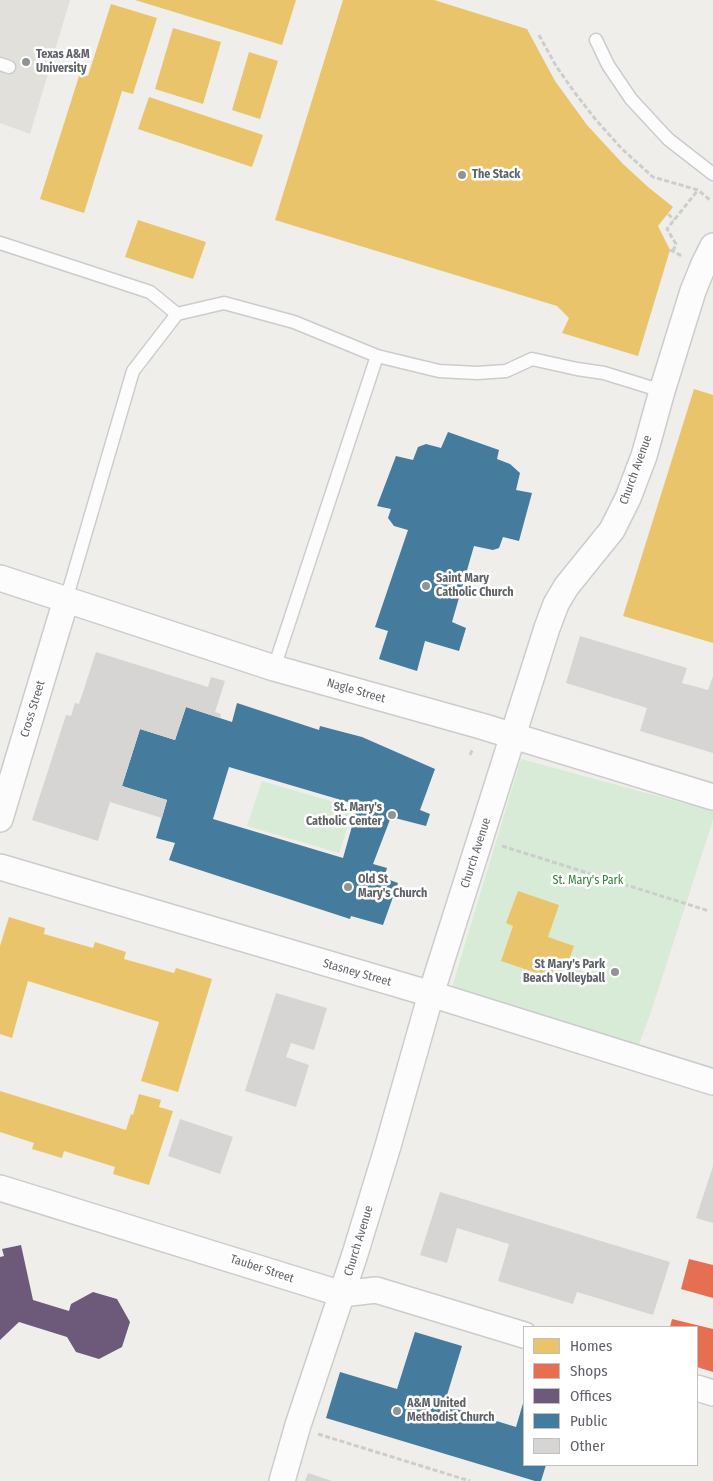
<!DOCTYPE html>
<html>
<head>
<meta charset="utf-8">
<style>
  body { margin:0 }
  #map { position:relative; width:713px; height:1481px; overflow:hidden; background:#efeeea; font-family:"Fira Sans Condensed",sans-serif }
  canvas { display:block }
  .legend { position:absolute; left:523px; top:1326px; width:175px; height:140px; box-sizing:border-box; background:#fff; border:1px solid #bfc1c3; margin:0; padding:6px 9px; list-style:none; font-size:15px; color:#5f6368 }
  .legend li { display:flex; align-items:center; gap:10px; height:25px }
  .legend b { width:25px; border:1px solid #bfc1c3 }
</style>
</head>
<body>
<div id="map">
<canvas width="713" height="1481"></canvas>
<ul class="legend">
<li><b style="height:14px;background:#e9c46a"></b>Homes</li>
<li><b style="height:14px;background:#e76f51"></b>Shops</li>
<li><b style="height:14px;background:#6d597a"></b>Offices</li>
<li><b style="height:14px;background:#457b9d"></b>Public</li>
<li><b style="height:14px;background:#d6d5d3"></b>Other</li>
</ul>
</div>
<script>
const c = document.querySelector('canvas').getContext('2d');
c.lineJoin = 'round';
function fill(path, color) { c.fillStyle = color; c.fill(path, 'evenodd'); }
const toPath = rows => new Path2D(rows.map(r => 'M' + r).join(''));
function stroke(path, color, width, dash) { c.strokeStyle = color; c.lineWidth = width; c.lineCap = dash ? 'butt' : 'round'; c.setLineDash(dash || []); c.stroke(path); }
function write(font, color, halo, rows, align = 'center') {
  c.font = font + ' "Fira Sans Condensed",sans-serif'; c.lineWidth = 5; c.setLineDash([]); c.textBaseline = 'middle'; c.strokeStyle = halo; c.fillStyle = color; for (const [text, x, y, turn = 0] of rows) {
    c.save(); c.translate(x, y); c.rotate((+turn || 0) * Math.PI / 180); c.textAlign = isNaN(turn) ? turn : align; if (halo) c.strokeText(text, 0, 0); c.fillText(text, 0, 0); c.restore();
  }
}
const education = toPath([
  [0,0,70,0,30,134,0,123]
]);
const green = toPath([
  [521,759,713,811,713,820,650,1015,636,1052,452,987],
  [262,781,354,808,339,853,247,826]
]);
const homes = toPath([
  [135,0,296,0,282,45],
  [343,0,434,0,527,29,555,81,587,125,623,164,648,187,673,207,658,226,670,250,638,356,562,333,569,318,557,306,275,220],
  [111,4,157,18,133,94,122,91,84,213,40,199,80,73,88,76],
  [173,28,221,42,203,104,155,89],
  [249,52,278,61,260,119,232,110],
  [149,97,263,135,252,167,138,129],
  [138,220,206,242,193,279,125,257],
  [694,389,713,395,713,643,623,616],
  [518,891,559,905,548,937,574,946,561,981,501,961,513,926,506,923],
  [9,917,45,928,44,934,93,948,95,942,126,952,124,959,174,973,176,968,212,979,178,1092,141,1081,159,1022,28,981,12,1038,0,1034,0,946],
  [0,1091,126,1130,131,1114,133,1115,139,1094,161,1100,159,1107,173,1111,149,1185,113,1174,115,1167,64,1151,62,1158,32,1149,34,1143,0,1132]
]);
const shops = toPath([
  [689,1259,713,1265,713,1298,681,1289],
  [672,1319,713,1329,713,1372,697,1367,697,1327,670,1327]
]);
const offices = toPath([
  [21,1245,33,1300,69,1311,71,1304,93,1292,117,1299,130,1322,122,1347,99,1359,76,1352,67,1337,19,1322,0,1340,0,1257,4,1256,2,1249]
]);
const public = toPath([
  [448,432,499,450,497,459,510,464,520,473,516,490,532,493,519,541,503,537,499,548,493,550,474,546,452,622,466,628,459,651,425,641,417,671,379,659,388,631,375,627,408,530,394,526,388,518,391,509,377,506,396,456,413,460,418,447,426,444,441,448],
  [237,703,319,730,320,726,362,737,435,769,420,810,430,814,426,826,391,817,373,864,387,868,384,878,398,883,383,925,351,916,350,919,169,860,175,843,156,838,167,800,122,786,140,729,175,740,186,707,232,722],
  [229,767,358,805,343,858,213,819],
  [415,1332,462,1346,444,1405,516,1427,524,1400,524,1465,546,1465,541,1481,535,1481,326,1418,340,1372,397,1389]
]);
const building = toPath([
  [580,636,687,668,682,683,708,690,713,676,713,753,640,731,647,708,566,683],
  [96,652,208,687,211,677,225,681,215,712,221,714,220,718,186,707,175,740,140,729,122,786,167,800,162,818,110,802,98,841,32,820,66,715,71,716,75,703,79,704],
  [276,993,327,1008,314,1050,291,1043,286,1057,309,1065,296,1107,245,1091],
  [180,1119,233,1137,220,1174,168,1156],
  [713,1166,713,1223,696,1218],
  [440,1192,670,1262,653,1315,577,1292,573,1304,498,1281,509,1244,457,1228,447,1263,420,1255],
  [308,1473,332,1481,305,1481]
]);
const path = toPath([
  [539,35,556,66,575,93,596,120,622,149,653,177,698,190,710,200],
  [668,214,674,220],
  [670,250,682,256],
  [673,251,676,244,667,229,698,190],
  [470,755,473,748],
  [502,846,709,911],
  [318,1434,470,1481]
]);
const service = toPath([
  [596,40,608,65,631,99,668,139,713,174],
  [0,64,9,67],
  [0,243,150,292,177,314],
  [66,600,133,371,177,314,224,303,294,322,377,356,439,371,477,373,506,371,532,359,577,369,604,373,662,391],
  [274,668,377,356]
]);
const minor = toPath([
  [0,578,274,668,481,726,713,797],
  [0,819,66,600],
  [0,867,431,994,713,1082],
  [0,1188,342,1294,376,1290,524,1335],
  [697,1388,713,1393],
  [282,1481,298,1425,355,1254,388,1146,431,994,547,628,556,604,566,587,612,530,628,498,644,456,662,391,693,291,704,264,713,246]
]);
const markers = [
  [26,62,5,"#919496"],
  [462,175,5,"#919496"],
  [426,586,5,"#919496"],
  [392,815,5,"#919496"],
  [348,887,5,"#919496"],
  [615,972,5,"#919496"],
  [397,1411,5,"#919496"]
];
const poiNames = [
  ["Texas A&M",36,55],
  ["University",36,69],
  ["The Stack",472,175],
  ["Saint Mary",436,579],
  ["Catholic Church",436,593],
  ["St. Mary's",382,808,"right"],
  ["Catholic Center",382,822,"right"],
  ["Old St",358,880],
  ["Mary's Church",358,894],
  ["St Mary's Park",605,965,"right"],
  ["Beach Volleyball",605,979,"right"],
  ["A&M United",407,1404],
  ["Methodist Church",407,1418]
];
const streetNames = [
  ["Church Avenue",636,470,-70],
  ["Nagle Street",356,691,16],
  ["Cross Street",33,709,-73],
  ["Church Avenue",476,853,-72],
  ["Stasney Street",357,973,16],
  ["Church Avenue",359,1241,-73],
  ["Tauber Street",262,1269,18]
];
const parkNames = [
  ["St. Mary's Park",588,881]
];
fill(education, '#e2e0da');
fill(green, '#d8ebd6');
fill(homes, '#e9c46a');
fill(shops, '#e76f51');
fill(offices, '#6d597a');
fill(public, '#457b9d');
fill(building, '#d6d5d3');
stroke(service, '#cbcccc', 15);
stroke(minor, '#cbcccc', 28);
stroke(path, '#cacfcc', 3, [5, 2.5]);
stroke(service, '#fdfcfc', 12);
stroke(minor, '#fdfcfc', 25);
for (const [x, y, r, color] of markers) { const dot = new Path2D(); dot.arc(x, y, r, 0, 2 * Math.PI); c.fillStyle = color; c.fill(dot); stroke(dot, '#fff', 2); }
write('bold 12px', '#5f6368', '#fff', poiNames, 'left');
write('12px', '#5f6368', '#fff', streetNames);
write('12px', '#348238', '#fff', parkNames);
</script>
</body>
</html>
